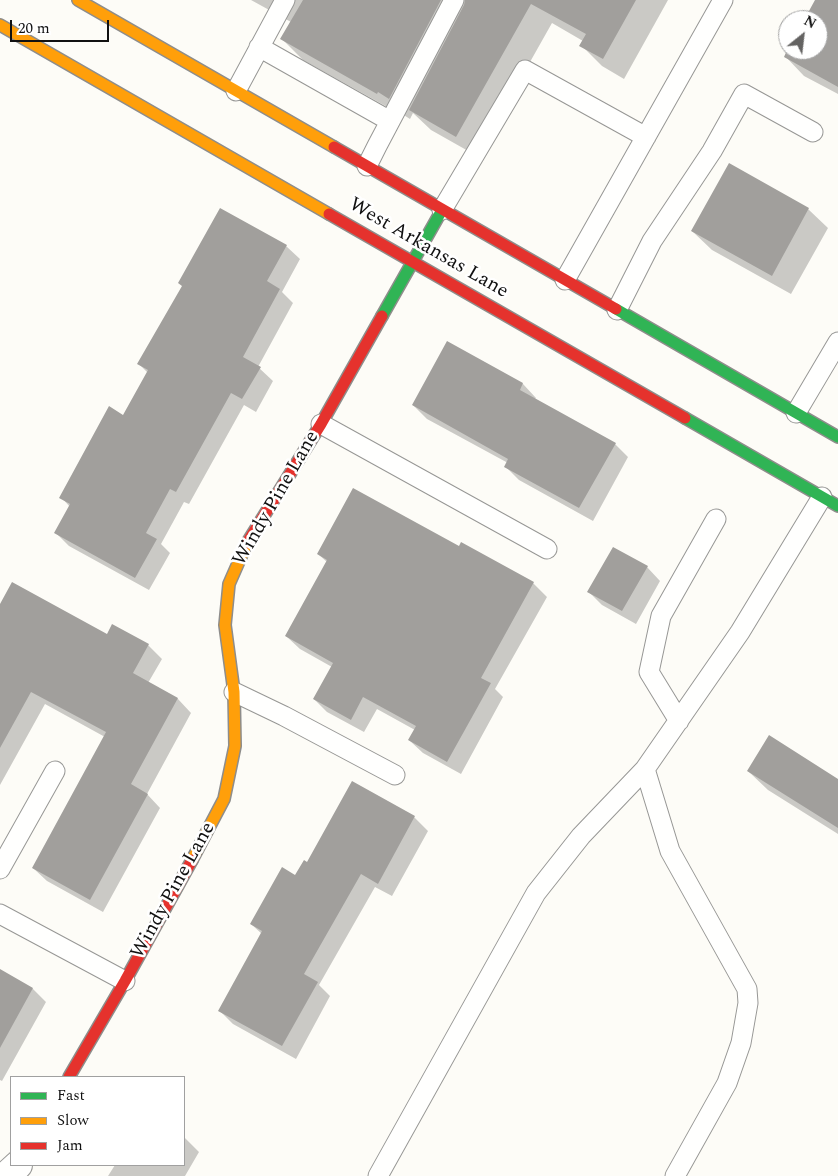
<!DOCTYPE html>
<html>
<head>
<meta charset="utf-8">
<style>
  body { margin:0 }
  #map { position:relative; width:838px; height:1176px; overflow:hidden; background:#fdfcf7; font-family:Spectral,serif }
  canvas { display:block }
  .legend { position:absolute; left:10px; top:1076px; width:175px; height:90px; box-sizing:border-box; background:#fff; border:1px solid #a0a0a0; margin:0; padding:6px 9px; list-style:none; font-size:15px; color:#111 }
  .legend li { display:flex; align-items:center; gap:10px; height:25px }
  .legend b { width:25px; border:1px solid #a0a0a0 }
  .north { position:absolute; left:778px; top:10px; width:50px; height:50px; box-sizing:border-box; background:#fff; border:1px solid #a0a0a0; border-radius:50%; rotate:29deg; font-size:14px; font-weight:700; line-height:20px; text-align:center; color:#111 }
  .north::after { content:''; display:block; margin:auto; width:18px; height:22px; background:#646362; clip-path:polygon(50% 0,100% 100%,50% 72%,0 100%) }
  .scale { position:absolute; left:10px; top:20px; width:99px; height:22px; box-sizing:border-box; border:2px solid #111; border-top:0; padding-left:6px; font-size:15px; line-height:18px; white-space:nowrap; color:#111; -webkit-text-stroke:4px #fff; paint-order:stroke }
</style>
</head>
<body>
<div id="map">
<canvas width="838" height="1176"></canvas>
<ul class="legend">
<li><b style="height:6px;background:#30b455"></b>Fast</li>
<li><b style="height:6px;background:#ff9f0a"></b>Slow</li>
<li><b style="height:6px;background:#e5322d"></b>Jam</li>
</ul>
<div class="north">N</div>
<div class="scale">20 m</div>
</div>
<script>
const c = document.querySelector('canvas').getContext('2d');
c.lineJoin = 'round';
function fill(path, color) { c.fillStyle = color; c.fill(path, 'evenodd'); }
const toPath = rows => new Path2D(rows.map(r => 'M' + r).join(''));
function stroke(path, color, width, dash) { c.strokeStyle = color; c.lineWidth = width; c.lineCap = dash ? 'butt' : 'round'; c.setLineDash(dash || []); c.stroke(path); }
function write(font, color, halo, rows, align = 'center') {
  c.font = font + ' Spectral,serif'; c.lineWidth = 5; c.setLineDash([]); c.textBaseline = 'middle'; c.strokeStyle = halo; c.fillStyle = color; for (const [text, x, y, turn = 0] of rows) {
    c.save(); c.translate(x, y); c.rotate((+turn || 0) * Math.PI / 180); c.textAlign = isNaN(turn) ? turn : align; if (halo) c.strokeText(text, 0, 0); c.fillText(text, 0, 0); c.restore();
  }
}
const shadow = toPath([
  [251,0,668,0,624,79,602,66,581,45,583,41,552,23,477,156,431,130,413,113,410,119,399,112,398,113,303,60,282,39,291,22],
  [816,0,838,0,838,94,804,76,785,56,789,50,818,50,818,20,805,20],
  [729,165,808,209,828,228,791,294,712,250,692,231],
  [286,246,300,259,282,292,293,303,258,367,273,381,256,412,244,405,189,504,184,502,161,544,170,553,149,590,69,546,56,533,70,507,61,497,124,416,148,373,139,364],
  [448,343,523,384,536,398,535,399,615,444,628,457,593,521,519,480,506,467,508,463,427,419,413,405],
  [459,548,533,583,547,597,495,689,503,697,461,774,423,753,409,740,415,730,377,709,364,732,327,712,314,699,332,667,300,649,286,636,327,562,318,554],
  [647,567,660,581,636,624,602,605,589,592],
  [0,607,107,636,148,645,162,659,148,683,178,699,191,713,147,794,160,808,103,912,47,881,33,868,105,737,45,704,0,785],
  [748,771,838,780,838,834,768,790],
  [353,783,414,817,428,831,392,896,375,887,319,985,330,996,296,1059,233,1024,220,1011,262,934,251,924,308,864],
  [0,970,33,989,46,1002,2,1081,0,1080],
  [184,1137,199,1152,185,1176,108,1176,115,1165,184,1165]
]);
const building = toPath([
  [303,0,441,0,389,99,378,92,377,94,280,39],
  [465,0,636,0,603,59,579,46,586,34,531,4,456,137,409,110,464,5],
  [815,0,838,0,838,87,784,57,788,48,788,50,818,50,818,20,804,20],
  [729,163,809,208,772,276,691,231],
  [220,208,287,245,267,281,280,289,243,357,261,367,242,399,231,393,176,492,170,489,146,533,157,539,135,578,54,533,70,504,59,498,109,406,123,415,148,370,137,364,182,286,178,283],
  [447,341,523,383,520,390,616,443,579,508,504,467,508,459,412,405],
  [353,488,459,546,461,542,534,582,481,678,491,683,447,762,408,740,416,726,363,697,351,720,313,699,333,663,285,636,327,560,317,554],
  [613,547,648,566,622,611,587,592],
  [12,582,107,634,112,624,149,644,133,673,178,698,131,784,148,794,90,900,32,868,106,732,31,692,0,748,0,604],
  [769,735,838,779,838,828,747,771],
  [352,781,415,816,378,884,361,874,304,974,318,982,282,1046,218,1011,262,931,250,924,282,867,295,875,304,860,307,862],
  [0,969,33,988,0,1048]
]);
const lane = toPath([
  [259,47,390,121],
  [236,91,285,0],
  [367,166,377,146,454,0],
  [442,210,525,70,646,137],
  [565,280,723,0],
  [617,310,652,241,712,151,744,94,813,132],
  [796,413,838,342],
  [321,424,547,549],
  [234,692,284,716,395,775],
  [679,721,649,672,661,616,716,519],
  [645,769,740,632,822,497],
  [0,869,55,771],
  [0,914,125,981],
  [378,1176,536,893,581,836,645,769,670,851,747,989,748,1003,741,1043,727,1083,675,1176]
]);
const street = toPath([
  [6,1176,18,1165]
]);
const fast = toPath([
  [616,309,838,437],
  [382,316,442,210],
  [685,418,838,506]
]);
const slow = toPath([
  [78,0,334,147],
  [0,25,329,214],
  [192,860,224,799,235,746,234,692,225,625,229,584,247,543]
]);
const jam = toPath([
  [334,147,616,309],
  [329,214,685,418],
  [247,543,321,424,382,316],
  [69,1077,125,981,192,860]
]);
const streetNames = [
  ["West Arkansas Lane",428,249,30],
  ["Windy Pine Lane",277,499,-60],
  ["Windy Pine Lane",174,891,-61]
];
fill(shadow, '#0003');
fill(building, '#a19f9c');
stroke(lane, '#979795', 21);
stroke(street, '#979795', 30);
stroke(fast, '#8e8d8b', 14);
stroke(slow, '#8e8d8b', 14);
stroke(jam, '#8e8d8b', 14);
stroke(lane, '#fffffe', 19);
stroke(street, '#fffffe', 28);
stroke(fast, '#30b455', 11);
stroke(slow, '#ff9f0a', 11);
stroke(jam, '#e5322d', 11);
write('20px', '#111', '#fff', streetNames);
</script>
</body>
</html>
